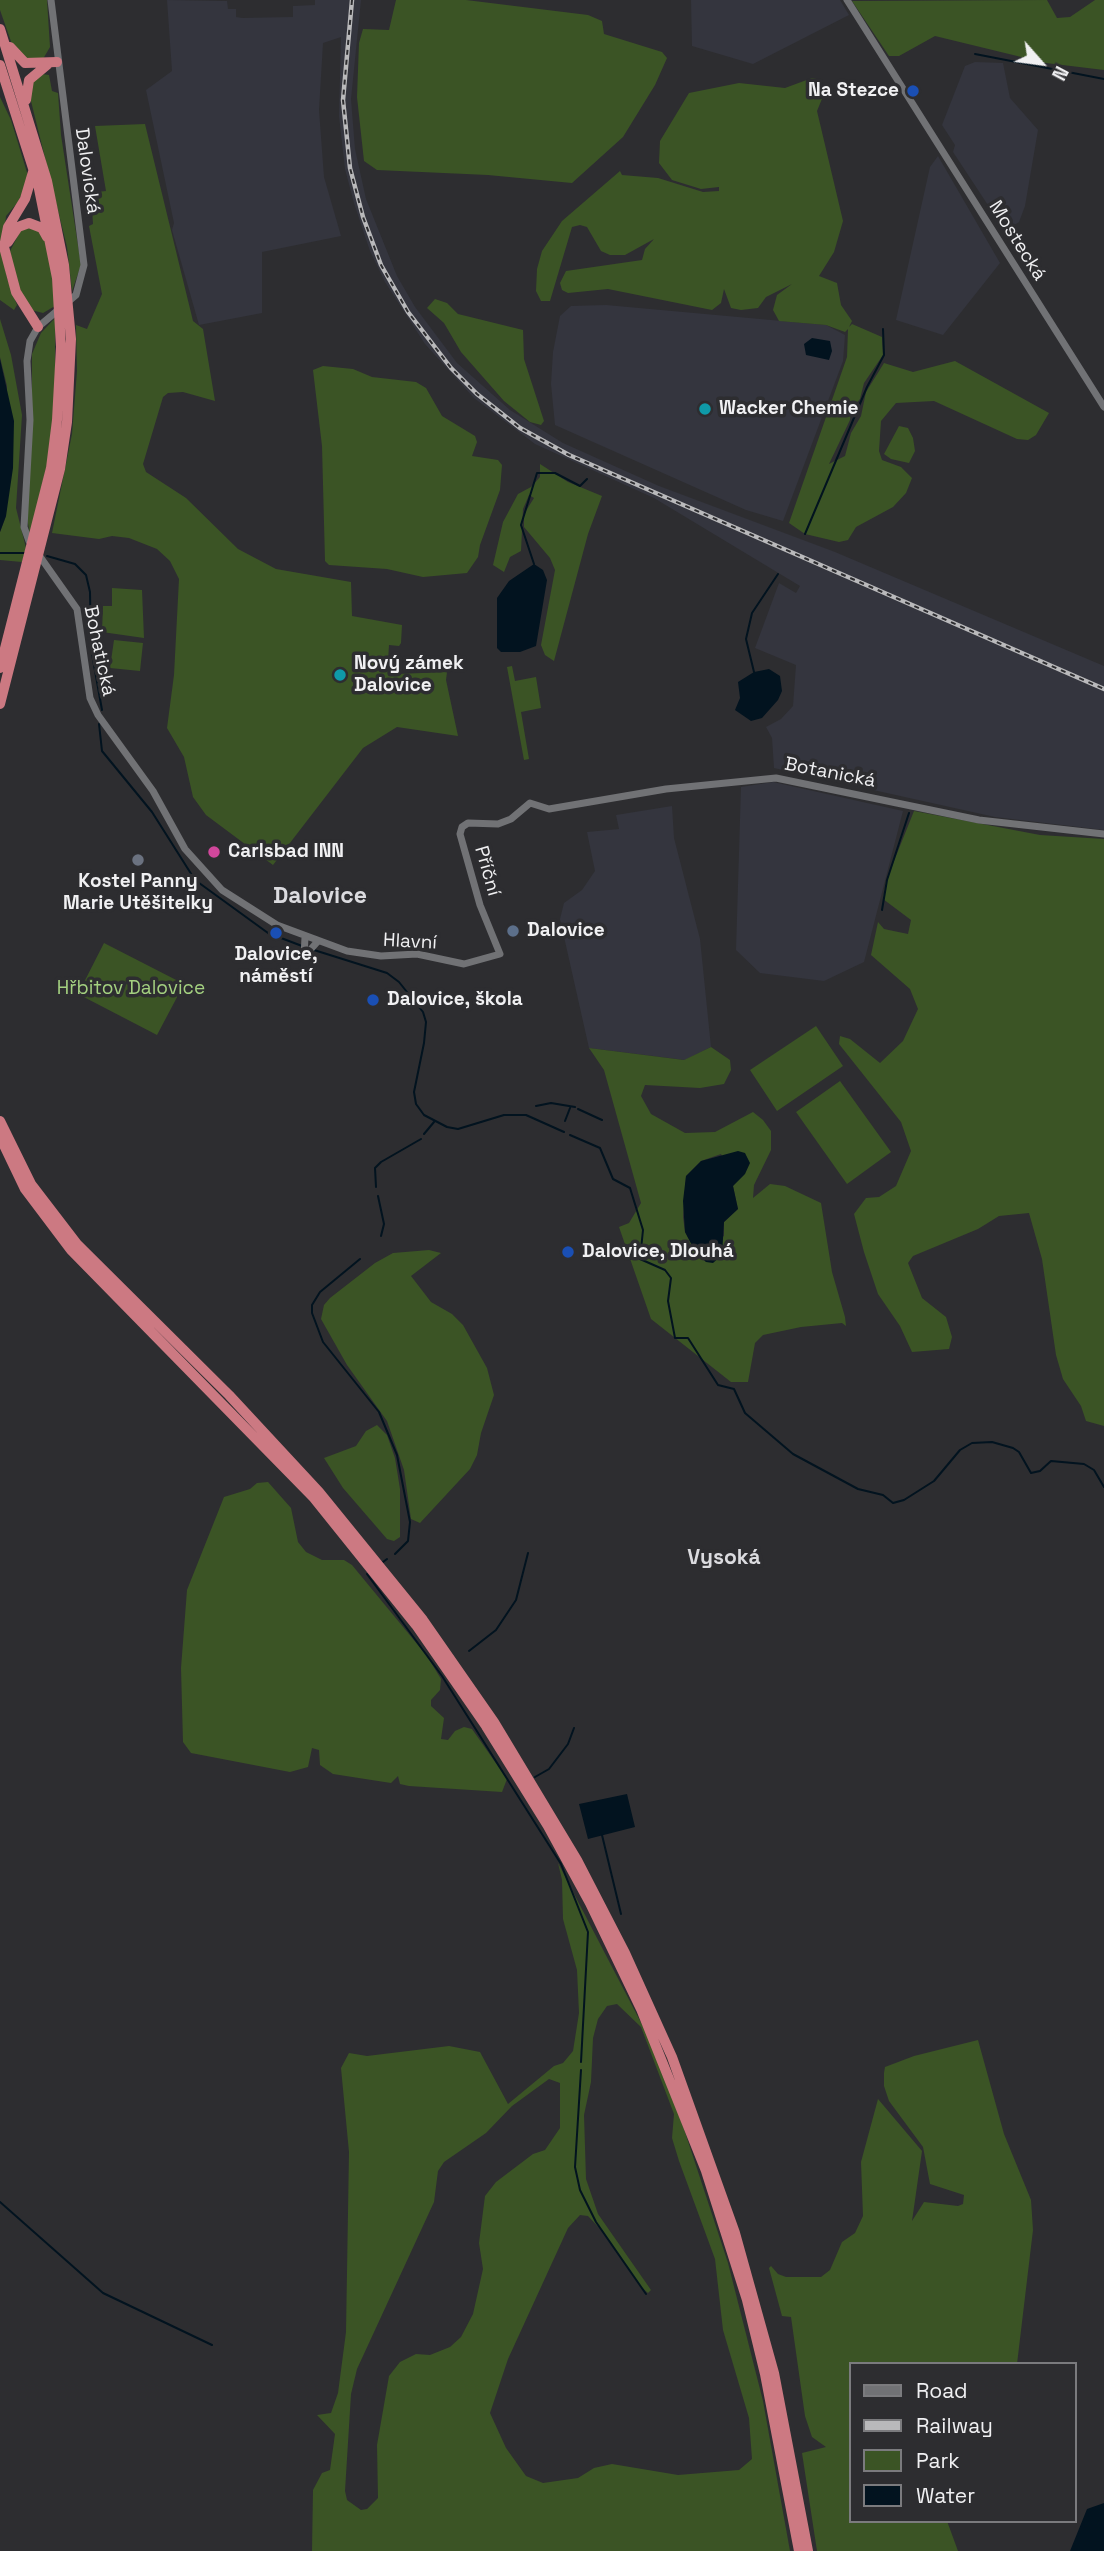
<!DOCTYPE html>
<html>
<head>
<meta charset="utf-8">
<style>
  body { margin:0 }
  #map { position:relative; width:1104px; height:2551px; overflow:hidden; background:#2d2d30; font-family:"Space Grotesk",sans-serif }
  canvas { display:block }
  .legend { position:absolute; left:849px; top:2362px; width:228px; height:161px; box-sizing:border-box; background:#2d2d30; border:2px solid #7b7b7e; margin:0; padding:9px 12px; list-style:none; font-size:21px; color:#f0f0f2 }
  .legend li { display:flex; align-items:center; gap:14px; height:35px }
  .legend b { width:35px; border:2px solid #7b7b7e }
  .north { position:absolute; left:1006px; top:28px; width:70px; height:70px; -webkit-text-stroke:5px #2d2d30; paint-order:stroke; rotate:118deg; font-size:19px; font-weight:700; line-height:28px; text-align:center; color:#f0f0f2 }
  .north::after { content:''; display:block; margin:auto; width:24px; height:32px; background:#f0f0f2; clip-path:polygon(50% 0,100% 100%,50% 72%,0 100%) }
</style>
</head>
<body>
<div id="map">
<canvas width="1104" height="2551"></canvas>
<ul class="legend">
<li><b style="height:9px;background:#717275"></b>Road</li>
<li><b style="height:9px;background:#b9b9bb"></b>Railway</li>
<li><b style="height:19px;background:#3b5425"></b>Park</li>
<li><b style="height:19px;background:#02131f"></b>Water</li>
</ul>
<div class="north">N</div>
</div>
<script>
const c = document.querySelector('canvas').getContext('2d');
c.lineJoin = 'round';
function fill(path, color) { c.fillStyle = color; c.fill(path, 'evenodd'); }
const toPath = rows => new Path2D(rows.map(r => 'M' + r).join(''));
function stroke(path, color, width, dash) { c.strokeStyle = color; c.lineWidth = width; c.lineCap = dash ? 'butt' : 'round'; c.setLineDash(dash || []); c.stroke(path); }
function write(font, color, halo, rows, align = 'center') {
  c.font = font + ' "Space Grotesk",sans-serif'; c.lineWidth = 7; c.setLineDash([]); c.textBaseline = 'middle'; c.strokeStyle = halo; c.fillStyle = color; for (const [text, x, y, turn = 0] of rows) {
    c.save(); c.translate(x, y); c.rotate((+turn || 0) * Math.PI / 180); c.textAlign = isNaN(turn) ? turn : align; if (halo) c.strokeText(text, 0, 0); c.fillText(text, 0, 0); c.restore();
  }
}
const built = toPath([
  [167,0,227,1,228,9,236,9,236,17,242,18,293,17,293,6,315,5,315,0,361,0,351,99,355,149,366,199,397,276,415,307,457,363,510,410,563,443,659,486,835,552,1104,666,1104,830,995,817,774,768,772,738,766,727,781,719,793,706,796,665,755,648,779,583,796,593,800,586,654,498,535,444,474,398,425,344,385,282,370,251,354,203,345,169,339,116,341,37,323,43,319,110,324,177,341,236,262,252,262,313,199,325,172,230,174,223,146,90,172,71],
  [691,0,840,0,849,15,753,64,692,46],
  [975,62,1003,63,1010,98,1038,130,1025,206,1019,222,1005,231,953,152,955,145,942,125,965,66],
  [938,156,1000,263,943,335,896,320,930,167],
  [606,305,826,325,845,335,843,361,783,521,746,510,555,425,551,384,553,352,560,316,571,306],
  [773,782,903,811,864,962,824,981,760,973,736,950,741,787],
  [672,806,674,838,700,939,711,1047,685,1060,589,1048,560,919,564,903,582,890,595,871,587,832,619,829,616,815]
]);
const green = toPath([
  [0,0,47,0,50,47,43,59,30,61,14,50,0,10],
  [396,0,466,0,588,15,602,21,604,34,662,52,667,58,655,85,623,137,572,183,488,175,377,170,364,161,357,97,359,43,363,29,389,30],
  [1047,0,1057,18,1070,17,1095,0,1104,0,1104,70,1046,63,935,36,899,56,889,56,852,1],
  [42,74,49,75,52,91,58,93,61,135,81,265,72,291,67,247,30,97,33,80],
  [812,78,821,80,826,89,817,111,843,221,834,252,819,276,837,283,841,305,852,321,849,327,852,324,882,337,883,355,864,383,860,399,851,409,850,420,829,464,845,456,851,433,861,416,866,392,884,363,913,372,955,361,1049,413,1036,435,1028,440,1017,439,934,401,896,403,881,421,879,451,882,460,901,467,912,478,906,493,893,507,856,527,848,540,839,542,805,534,789,523,847,357,848,329,845,332,826,325,779,321,773,310,777,295,792,284,766,297,758,308,741,310,731,308,724,289,721,303,712,310,608,289,568,293,562,290,560,283,566,271,642,260,645,249,654,239,625,255,610,255,601,251,587,227,580,225,572,227,550,301,541,301,536,291,537,269,542,251,562,221,620,171,622,175,658,178,703,192,719,191,719,187,701,189,672,180,659,163,660,141,689,93,739,83,785,88],
  [0,97,11,120,29,179,18,202,6,216,2,251,7,278,17,305,14,310,0,300],
  [145,124,193,321,203,329,215,401,183,392,168,393,163,397,143,464,146,472,186,498,238,549,276,569,351,582,352,616,402,625,401,643,399,646,389,645,388,661,397,674,447,672,446,680,458,736,397,727,363,748,273,865,206,815,193,797,184,757,167,728,174,675,179,579,170,561,157,549,129,538,112,536,99,539,52,533,72,434,77,371,76,325,87,329,102,294,89,226,93,224,92,208,98,208,97,192,106,191,95,126],
  [34,226,45,239,51,263,55,306,43,313,31,310,16,283,10,251,22,228],
  [435,299,447,303,458,314,523,330,524,359,544,421,541,425,530,422,504,401,461,352,444,323,427,308],
  [55,318,55,400,48,460,30,535,26,512,32,431,32,354,41,333],
  [0,319,11,355,22,415,16,508,26,548,22,562,0,560,0,532,6,516,7,386,0,357],
  [323,366,353,369,372,377,416,382,426,388,442,416,475,436,477,442,472,456,498,460,502,465,500,490,480,545,478,557,467,573,423,577,387,569,329,565,325,561,322,446,313,370],
  [899,426,908,428,913,438,915,451,909,463,891,459,884,454],
  [540,464,568,482,602,496,588,534,554,661,545,655,541,645,555,570,550,558,524,527,524,514,534,498,529,495,523,509,521,551,510,557,504,572,493,565,503,522,518,494,531,487,540,477],
  [112,588,142,590,144,638,102,632,103,606,112,606],
  [114,640,143,643,140,671,110,668],
  [512,666,515,681,536,677,541,708,521,712,529,759,524,760,507,667],
  [914,811,1040,835,1104,839,1104,1426,1086,1421,1081,1406,1063,1379,1056,1355,1042,1259,1029,1213,999,1216,978,1229,913,1256,908,1263,922,1298,946,1317,952,1337,949,1349,912,1352,900,1326,878,1294,864,1252,854,1214,866,1198,879,1197,896,1186,911,1151,901,1122,839,1044,840,1036,850,1039,880,1063,903,1041,918,1009,910,989,871,955,878,922,884,929,908,934,911,920,883,899,886,881],
  [104,943,184,984,157,1035,78,994],
  [816,1026,843,1066,777,1111,750,1070],
  [711,1047,730,1060,731,1070,724,1084,700,1088,645,1085,641,1096,651,1114,685,1133,715,1132,753,1112,763,1120,771,1131,771,1150,754,1185,753,1198,770,1184,785,1186,821,1203,832,1272,845,1317,846,1326,842,1323,801,1327,763,1335,755,1343,748,1382,731,1382,651,1319,619,1227,629,1223,641,1203,604,1070,589,1048,684,1060],
  [721,1154,736,1180,733,1186,738,1209,724,1222,724,1236,696,1253,685,1232,683,1217,686,1176,701,1161],
  [840,1081,891,1152,847,1184,796,1112],
  [429,1250,441,1253,411,1276,431,1302,452,1314,463,1325,487,1368,494,1395,481,1433,477,1455,470,1469,420,1523,411,1519,404,1470,387,1421,347,1365,321,1319,324,1305,330,1298,375,1263,393,1253],
  [377,1425,387,1435,395,1458,400,1489,400,1537,394,1541,387,1539,343,1488,324,1458,356,1446,366,1431],
  [268,1482,291,1508,298,1542,306,1552,322,1560,344,1560,352,1565,427,1656,441,1679,440,1690,431,1700,431,1706,444,1718,441,1739,448,1740,455,1731,464,1727,472,1729,507,1779,502,1792,409,1786,400,1784,398,1776,391,1783,333,1774,320,1765,319,1750,312,1748,308,1767,290,1772,191,1753,183,1742,181,1668,187,1590,224,1497,250,1489,257,1483],
  [558,1863,650,2040,683,2126,728,2263,763,2401,790,2551,312,2551,313,2490,322,2473,330,2470,335,2434,317,2415,331,2413,338,2393,346,2332,349,2152,341,2068,349,2053,367,2056,449,2046,480,2052,508,2104,554,2066,563,2063,573,2051,579,2013,577,1970,563,1919,562,1880],
  [617,2004,641,2027,674,2114,672,2138,679,2161,715,2259,723,2330,749,2418,752,2459,739,2470,678,2475,612,2464,594,2468,578,2478,543,2483,526,2476,506,2448,490,2413,508,2359,568,2228,580,2215,588,2216,603,2232,639,2285,648,2293,651,2290,598,2214,586,2179,584,2115,591,2082,593,2038,598,2019,607,2006],
  [549,2079,560,2083,560,2128,545,2150,533,2154,496,2182,485,2196,479,2243,483,2269,473,2314,461,2337,450,2347,430,2355,416,2354,400,2362,389,2376,377,2445,378,2498,367,2509,361,2510,347,2500,345,2491,351,2394,357,2369,434,2202,438,2171,444,2162,486,2133,512,2106],
  [978,2040,1004,2134,1031,2200,1033,2230,1017,2364,850,2364,850,2521,947,2521,958,2551,817,2551,802,2453,826,2447,812,2437,805,2416,791,2317,782,2316,769,2268,771,2266,778,2274,786,2277,821,2277,830,2270,842,2242,855,2233,863,2216,861,2162,878,2099,922,2151,912,2221,924,2202,958,2206,963,2204,964,2195,930,2184,923,2147,889,2101,884,2086,884,2073,885,2067,914,2056]
]);
const water = toPath([
  [812,338,830,341,832,351,829,360,806,355,804,344],
  [0,359,14,421,13,468,6,516,0,532],
  [534,564,543,570,547,580,536,646,520,652,501,652,497,648,497,598,509,581],
  [769,669,780,676,782,691,778,700,762,718,751,721,735,710,740,698,738,682,754,672],
  [738,1151,745,1153,750,1163,745,1174,733,1186,738,1209,724,1222,722,1255,713,1263,706,1262,696,1253,685,1232,683,1201,686,1176,701,1161],
  [627,1794,635,1827,588,1839,579,1804],
  [1104,2503,1104,2551,1070,2551,1087,2509]
]);
const stream = toPath([
  [975,54,1104,79],
  [805,534,867,387,884,355,883,329],
  [0,553,25,553],
  [47,556,75,564,86,575,90,592,91,648,102,710],
  [534,564,521,525,537,473,555,473,580,486,587,479],
  [754,672,746,639,752,613,778,574],
  [99,724,102,751,152,812,195,880,268,933,302,946],
  [882,910,887,880,909,813],
  [314,950,387,973,399,982,423,1012,426,1022,424,1043,414,1092,416,1104,424,1115,447,1127,458,1129,504,1115,526,1115,564,1132],
  [536,1106,551,1103,575,1107],
  [578,1109,602,1120],
  [565,1121,570,1108],
  [424,1134,434,1122],
  [570,1135,600,1148,613,1179,630,1188,643,1230,640,1259,665,1270,671,1278,668,1301,675,1338,688,1338,718,1385,734,1389,745,1413,793,1454,858,1489,883,1495,893,1503,904,1500,934,1481,960,1450,972,1443,992,1442,1013,1448,1019,1452,1031,1473,1040,1471,1051,1461,1084,1464,1094,1470,1104,1487],
  [376,1187,375,1168,381,1162,421,1139],
  [378,1196,384,1224,381,1236],
  [360,1259,320,1292,312,1305,312,1313,323,1342,379,1412,397,1455,410,1522,408,1541,395,1554],
  [383,1562,387,1559],
  [367,1574,442,1676,561,1864,588,1932,581,2062],
  [469,1651,496,1630,516,1600,528,1553],
  [535,1777,549,1769,568,1744,574,1728],
  [602,1835,621,1914],
  [581,2070,575,2167,580,2190,596,2222,646,2294],
  [0,2202,103,2293,212,2345]
]);
const tertiary = toPath([
  [51,0,84,265,76,295,38,327,30,341,27,361,30,420,24,527,29,541,77,609,90,698,98,715,153,791,185,849,222,890,277,925,347,951,381,956,417,954,464,964,500,954,480,905,460,834,462,827,468,823,498,824,511,819,530,803,549,809,666,789,776,778,979,820,1104,834],
  [847,0,1104,407],
  [305,937,304,957,318,941]
]);
const trunk = toPath([
  [0,29,47,181,64,265,71,339,67,422,60,469,0,704],
  [10,47,25,63,57,62],
  [0,65,38,184,57,278,61,347,57,420,51,468,0,668],
  [26,100,29,80,47,65],
  [33,172,25,199,8,227,4,247,16,292,38,327],
  [8,242,18,227,29,223,42,228,47,237],
  [0,1121,31,1184,77,1244,229,1395,319,1492,423,1620,494,1722,577,1860,625,1953,672,2057,735,2233,774,2373,808,2551],
  [0,1137,25,1189,71,1250,314,1498,416,1625,486,1726,548,1826,590,1903,641,2009,706,2171,747,2300,765,2374,799,2551]
]);
const rail = toPath([
  [352,0,343,100,350,168,363,217,381,265,408,312,451,368,477,394,520,428,569,455,1104,689]
]);
const markers = [
  [913,91,7,"#1a4fb4"],
  [705,409,7,"#0f9aa8"],
  [340,675,7,"#0f9aa8"],
  [214,852,7,"#d1479c"],
  [138,860,7,"#6b7280"],
  [513,931,7,"#5c6f8a"],
  [276,933,7,"#1a4fb4"],
  [373,1000,7,"#1a4fb4"],
  [568,1252,7,"#1a4fb4"]
];
const poiNames = [
  ["Na Stezce",899,91,"right"],
  ["Wacker Chemie",719,409],
  ["Nový zámek",354,664],
  ["Dalovice",354,686],
  ["Carlsbad INN",228,852],
  ["Kostel Panny",138,882,"center"],
  ["Marie Utěšitelky",138,904,"center"],
  ["Dalovice",527,931],
  ["Dalovice,",276,955,"center"],
  ["náměstí",276,977,"center"],
  ["Dalovice, škola",387,1000],
  ["Dalovice, Dlouhá",582,1252]
];
const streetNames = [
  ["Dalovická",87,171,82],
  ["Mostecká",1017,241,58],
  ["Bohatická",99,651,78],
  ["Botanická",830,773,11],
  ["Příční",487,871,74],
  ["Hlavní",410,942,3]
];
const parkNames = [
  ["Hřbitov Dalovice",131,989]
];
const neighbourhoodNames = [
  ["Vysoká",724,1558]
];
const quarterNames = [
  ["Dalovice",320,897]
];
fill(built, '#34353e');
fill(green, '#3b5425');
fill(water, '#02131f');
stroke(stream, '#02131f', 2);
stroke(tertiary, '#717275', 7);
stroke(trunk, '#cc7982', 10);
stroke(rail, '#b9b9bb', 4.5);
stroke(rail, '#2d2d30', 2, [5]);
for (const [x, y, r, color] of markers) { const dot = new Path2D(); dot.arc(x, y, r, 0, 2 * Math.PI); c.fillStyle = color; c.fill(dot); stroke(dot, '#2d2d30', 2.5); }
write('bold 19px', '#f0f0f2', '#2d2d30', poiNames, 'left');
write('19px', '#f0f0f2', '#2d2d30', streetNames);
write('19px', '#a4d180', '#2d2d30', parkNames);
write('bold 21px', '#dbdbdf', '#2d2d30', neighbourhoodNames);
write('bold 23px', '#dbdbdf', '#2d2d30', quarterNames);
</script>
</body>
</html>
